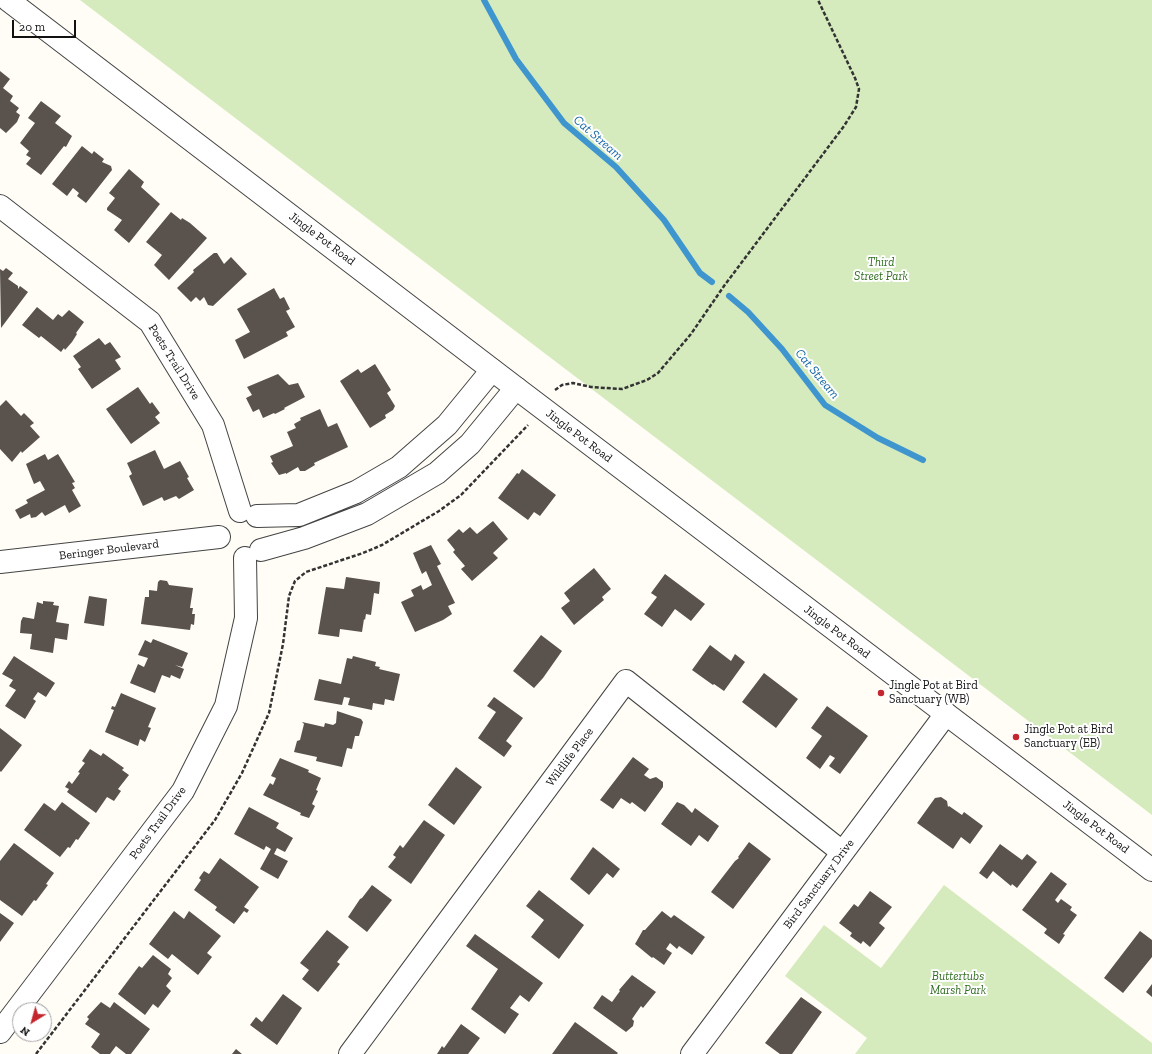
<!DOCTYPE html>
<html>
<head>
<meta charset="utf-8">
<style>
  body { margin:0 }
  #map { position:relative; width:1152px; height:1054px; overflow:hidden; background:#fffdf5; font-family:"Zilla Slab",serif }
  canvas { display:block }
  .north { position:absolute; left:12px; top:1002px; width:40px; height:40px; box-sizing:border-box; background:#fff; border:1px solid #a0a0a0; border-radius:50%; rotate:217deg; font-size:11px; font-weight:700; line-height:16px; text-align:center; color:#111 }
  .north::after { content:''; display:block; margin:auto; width:14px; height:18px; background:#c4262e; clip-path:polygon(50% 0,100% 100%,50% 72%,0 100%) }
  .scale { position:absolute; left:12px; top:20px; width:64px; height:18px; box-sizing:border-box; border:2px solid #111; border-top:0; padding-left:5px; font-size:12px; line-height:14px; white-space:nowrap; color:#111; -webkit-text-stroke:3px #fff; paint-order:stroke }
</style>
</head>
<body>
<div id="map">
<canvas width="1152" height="1054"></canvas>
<div class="north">N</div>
<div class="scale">20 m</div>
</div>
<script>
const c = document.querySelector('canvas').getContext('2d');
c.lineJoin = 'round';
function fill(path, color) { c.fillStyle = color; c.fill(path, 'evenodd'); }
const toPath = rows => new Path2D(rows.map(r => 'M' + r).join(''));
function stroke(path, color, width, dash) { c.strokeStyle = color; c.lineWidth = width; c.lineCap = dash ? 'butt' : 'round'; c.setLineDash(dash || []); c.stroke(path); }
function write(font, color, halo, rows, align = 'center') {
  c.font = font + ' "Zilla Slab",serif'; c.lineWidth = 4; c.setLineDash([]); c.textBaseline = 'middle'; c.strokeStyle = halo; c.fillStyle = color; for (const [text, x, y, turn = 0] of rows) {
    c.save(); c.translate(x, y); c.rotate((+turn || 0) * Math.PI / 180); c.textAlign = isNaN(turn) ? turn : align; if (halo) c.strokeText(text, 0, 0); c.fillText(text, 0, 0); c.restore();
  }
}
const green = toPath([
  [80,0,1152,0,1152,815],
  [944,885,1152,1043,1152,1054,855,1054,867,1038,785,976,824,925,881,968]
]);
const stream = toPath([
  [484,0,516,59,564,123,616,167,664,220,700,273,712,282],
  [729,296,748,312,782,349,825,405,878,438,923,460]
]);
const building = toPath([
  [0,71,10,79,3,88,13,96,10,101,19,108,16,112,20,115,17,122,6,133,0,128],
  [41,101,61,116,55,123,72,136,66,147,64,146,41,175,26,164,31,158,26,155,29,151,20,143,35,123,28,118],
  [82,146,92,154,94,151,95,152,104,159,102,162,111,166,112,170,86,203,77,196,79,193,73,188,67,196,52,184],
  [129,169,144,182,141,187,160,204,129,243,114,230,122,220,107,210,107,208,115,198,109,193],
  [171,212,181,220,182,218,190,223,207,238,169,280,154,265,162,255,146,242],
  [214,253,217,253,224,264,231,257,247,274,213,306,208,305,204,297,200,301,196,297,191,302,177,288,194,272,193,270],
  [6,268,13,273,8,279,18,286,18,289,20,286,28,292,1,328,0,269,3,271],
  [274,288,280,299,284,297,290,309,286,311,295,327,286,332,288,336,244,359,235,340,250,332,237,309],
  [37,307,53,320,58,314,62,317,69,310,84,322,76,333,77,334,72,342,65,350,64,348,61,352,41,336,39,338,22,325],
  [99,338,105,345,110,342,121,357,115,360,121,369,92,389,78,369,81,367,73,356],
  [375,364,391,390,387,393,395,406,393,410,385,415,386,418,370,428,340,381,358,369,361,373],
  [278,374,289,385,298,383,305,397,284,408,285,409,275,414,274,413,263,418,259,409,253,412,246,398,252,395,247,387],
  [138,387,150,404,152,402,160,413,155,417,160,423,131,444,106,409],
  [6,400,21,416,24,413,34,423,30,426,40,437,22,453,21,451,12,462,0,449,0,406],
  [320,409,328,427,337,423,348,447,314,463,315,465,305,471,300,471,298,467,286,474,286,473,279,475,271,463,273,462,270,456,293,446,287,432,296,428,294,424,301,420,300,418],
  [155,450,164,469,180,461,189,477,187,478,194,490,179,499,176,496,164,501,162,497,143,506,129,476,132,474,127,463],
  [45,454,48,460,58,454,75,482,72,483,75,488,72,490,81,506,69,513,65,505,45,516,42,512,36,517,31,518,30,514,20,519,15,510,28,503,26,500,45,490,40,481,34,484,26,464],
  [522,469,556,495,540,516,534,512,528,520,498,498,517,473,519,474],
  [493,521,508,539,493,553,498,558,472,581,461,569,465,566,453,552,455,550,447,540,459,529,463,533,470,527,477,534],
  [431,545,441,564,437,566,455,603,448,606,452,614,443,620,415,632,401,602,414,596,411,590,421,585,423,590,432,585,426,571,422,574,413,553],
  [594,568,611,589,602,597,604,600,574,625,561,608,570,601,564,593],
  [665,574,705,604,691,621,675,609,662,627,644,614,657,597,651,593],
  [346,577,380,582,379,594,374,593,371,615,366,614,365,620,364,619,362,632,340,629,339,637,318,634,326,587,344,589],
  [160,580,167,581,169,585,193,588,190,608,193,608,192,614,195,614,194,625,191,624,190,630,141,624,145,597,149,597,149,590,157,591,158,582],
  [89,596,107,599,104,626,84,623],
  [43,601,54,602,53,605,59,606,56,622,69,624,67,640,55,638,53,653,30,649,32,634,20,633,21,621,23,617,34,619,37,602,43,604],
  [541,635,562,651,543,678,534,688,513,671],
  [153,639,188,653,182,667,175,665,184,669,180,679,171,675,170,678,162,675,155,693,130,683,138,664,144,667,148,658,138,655,145,640,151,643],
  [710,645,731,661,735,654,745,662,724,691,714,684,713,685,692,670],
  [14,656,55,683,46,697,38,692,33,699,36,701,25,719,5,706,16,690,9,686,13,680,2,674],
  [353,656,376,662,375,666,380,667,379,669,400,674,394,701,385,699,384,705,373,703,372,710,348,705,350,698,344,697,342,705,314,700,319,679,341,684,347,658,352,659],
  [764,673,798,699,776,728,742,702],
  [121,693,156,708,148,727,151,728,145,742,140,739,138,746,105,732,114,710,111,709,112,706,115,707],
  [494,697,523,718,506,741,512,746,504,757,478,738,496,712,487,706],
  [827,706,868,736,840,774,829,766,835,758,830,755,820,769,806,758,822,736,811,728],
  [337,711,361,719,363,722,359,736,355,736,352,749,347,748,342,767,316,761,317,757,294,752,297,741,300,740,304,724,302,722,324,727,325,723,333,725,336,723],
  [0,728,22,745,1,772,0,771],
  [90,749,101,756,103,753,124,768,122,770,129,775,118,789,121,791,114,801,107,797,96,813,67,792,69,789,65,787,69,781,72,784,80,773,78,772,85,763,82,761],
  [633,757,649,769,644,775,650,779,656,777,663,782,663,787,645,812,632,802,630,804,621,798,613,809,600,800],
  [280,758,309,770,308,772,321,778,316,790,318,791,312,804,315,806,309,818,300,815,301,813,263,795,270,783,273,785,276,778,271,776],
  [456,767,482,787,454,825,428,805],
  [941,797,947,801,948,807,949,806,962,815,964,812,983,826,970,844,961,837,953,849,917,823,935,798],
  [62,802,90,823,78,840,76,839,70,848,68,847,60,857,24,830,44,803,55,811],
  [677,802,684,805,692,813,695,808,719,826,708,842,699,835,691,846,661,824],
  [249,807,279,823,276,828,293,838,285,852,277,848,274,854,288,861,278,879,260,869,271,849,266,846,264,850,234,834],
  [424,820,445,835,411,884,388,867,396,857,393,855,400,845,403,848],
  [749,842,771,859,733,909,711,892,735,861,739,858,738,857],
  [14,843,54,873,46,884,48,885,36,901,34,900,22,916,0,900,0,861],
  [1000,844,1022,860,1027,854,1037,862,1017,888,1012,884,1011,886,993,871,987,879,979,873],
  [593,847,620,869,613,878,607,873,589,895,570,879],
  [220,858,259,887,244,907,249,910,247,913,244,911,234,924,219,913,215,910,217,907,194,890,201,880,199,878,204,871,209,874],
  [1051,872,1067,884,1055,900,1058,903,1061,899,1072,907,1070,910,1077,915,1063,934,1065,935,1059,944,1044,933,1047,929,1022,910],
  [372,885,392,900,367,932,348,917,360,899,362,898],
  [539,890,584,925,559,959,531,937,544,920,526,906],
  [870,891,892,907,879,923,885,928,870,947,863,941,861,944,850,936,852,933,839,923,854,904,858,907],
  [174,911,184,919,189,911,221,936,207,953,212,957,198,975,172,954,168,959,149,944],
  [662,911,671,918,674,915,705,937,692,955,679,946,677,949,670,943,666,949,672,953,664,965,653,957,652,958,635,944,643,930,645,930],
  [0,913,14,923,0,942],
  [327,930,349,947,337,962,340,964,318,992,302,979,309,970,300,963],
  [1140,931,1152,940,1152,957,1123,993,1104,978],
  [475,934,543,983,529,1002,520,995,510,1008,519,1014,505,1034,471,1009,498,969,466,946],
  [153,955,171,969,168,974,172,978,166,986,171,991,158,1008,153,1004,145,1015,118,994,139,966,142,968],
  [632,975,656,992,643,1008,641,1006,632,1019,634,1021,633,1026,626,1032,593,1008,602,995,612,1002,620,991,619,990],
  [1152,984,1152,997,1146,992],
  [283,994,302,1008,277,1045,250,1025,256,1017,262,1022],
  [801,997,822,1012,792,1054,780,1054,765,1043],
  [101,1002,110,1008,114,1002,150,1029,131,1054,126,1054,116,1046,110,1054,100,1054,91,1047,100,1034,85,1024,89,1019,87,1017],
  [575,1022,618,1053,617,1054,552,1054],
  [461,1024,480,1038,468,1054,437,1054,442,1046,444,1048],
  [236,1049,242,1054,232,1054]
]);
const path = toPath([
  [555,390,562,385,573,383,591,387,622,389,647,380,658,373,691,334,724,286,844,126,856,107,859,89,855,78,818,0],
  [36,1054,215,820,242,773,269,713,283,644,289,596,295,581,306,572,363,553,382,545,439,511,461,495,528,425]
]);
const minor = toPath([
  [0,206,150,322,213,425,240,511],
  [257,516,299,515,356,492,399,467,447,425,492,370],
  [261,550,304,538,367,514,437,473,470,444,516,388],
  [0,562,219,537],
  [0,1032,183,791,226,706,246,618,245,558],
  [350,1054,626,681,842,852],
  [692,1054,946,714]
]);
const tertiary = toPath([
  [8,0,516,388,1152,870]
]);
const markers = [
  [881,693,4,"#c4262e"],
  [1016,737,4,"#c4262e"]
];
const streetNames = [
  ["Jingle Pot Road",322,239,37],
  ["Poets Trail Drive",174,362,58],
  ["Jingle Pot Road",579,436,37],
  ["Beringer Boulevard",109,550,-7],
  ["Jingle Pot Road",837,632,37],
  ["Wildlife Place",570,757,-53],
  ["Poets Trail Drive",158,823,-54],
  ["Jingle Pot Road",1096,827,37],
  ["Bird Sanctuary Drive",819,884,-53]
];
const parkNames = [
  ["Third",881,263],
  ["Street Park",881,277],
  ["Buttertubs",958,977],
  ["Marsh Park",958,991]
];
const poiNames = [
  ["Jingle Pot at Bird",889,686],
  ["Sanctuary (WB)",889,700],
  ["Jingle Pot at Bird",1024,730],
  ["Sanctuary (EB)",1024,744]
];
const waterNames = [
  ["Cat Stream",598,138,41],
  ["Cat Stream",817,374,50]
];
fill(green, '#d5ebbd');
stroke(stream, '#3f96cf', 6);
fill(building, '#5a524d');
stroke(minor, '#444', 24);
stroke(tertiary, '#444', 24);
stroke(path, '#333', 2.5, [4, 2]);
stroke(minor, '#fff', 22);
stroke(tertiary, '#fff', 22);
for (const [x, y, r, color] of markers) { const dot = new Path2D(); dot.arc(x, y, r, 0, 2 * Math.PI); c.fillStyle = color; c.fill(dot); stroke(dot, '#fff', 1.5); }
write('12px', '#111', '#fff', streetNames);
write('italic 12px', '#2f6b1f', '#fff', parkNames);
write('12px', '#111', '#fff', poiNames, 'left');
write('italic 13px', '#1768a6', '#fff', waterNames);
</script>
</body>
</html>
